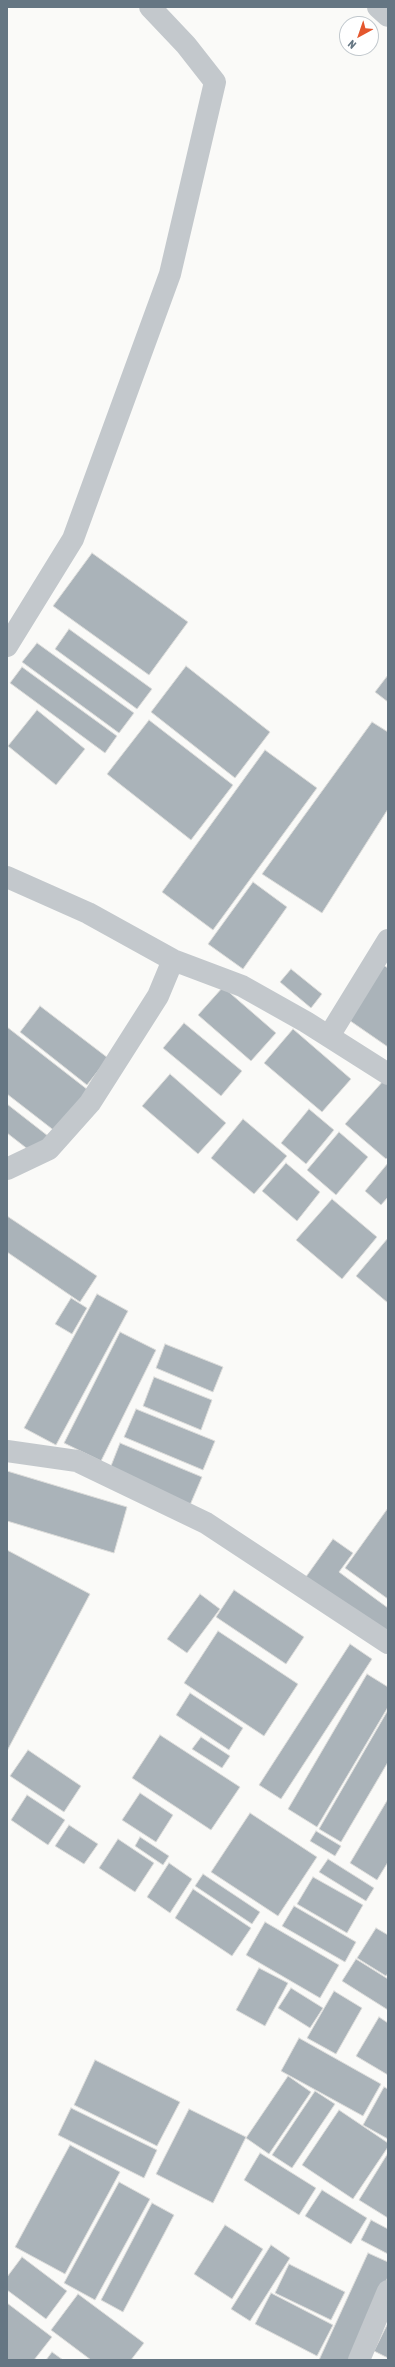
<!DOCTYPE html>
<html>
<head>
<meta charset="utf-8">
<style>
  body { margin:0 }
  #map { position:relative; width:395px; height:2367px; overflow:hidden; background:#fafaf8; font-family:"Asap Condensed",sans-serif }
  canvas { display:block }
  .frame { position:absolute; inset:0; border:8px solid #657683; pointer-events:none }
  .north { position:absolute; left:339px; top:16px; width:40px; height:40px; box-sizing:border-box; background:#fff; border:1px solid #c1c8cd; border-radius:50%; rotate:220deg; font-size:11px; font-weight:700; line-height:16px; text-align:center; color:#657683 }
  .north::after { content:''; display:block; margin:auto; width:14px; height:18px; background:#e4572e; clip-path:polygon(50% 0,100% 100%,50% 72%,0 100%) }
</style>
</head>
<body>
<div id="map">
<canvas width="395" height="2367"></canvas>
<div class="frame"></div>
<div class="north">N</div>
</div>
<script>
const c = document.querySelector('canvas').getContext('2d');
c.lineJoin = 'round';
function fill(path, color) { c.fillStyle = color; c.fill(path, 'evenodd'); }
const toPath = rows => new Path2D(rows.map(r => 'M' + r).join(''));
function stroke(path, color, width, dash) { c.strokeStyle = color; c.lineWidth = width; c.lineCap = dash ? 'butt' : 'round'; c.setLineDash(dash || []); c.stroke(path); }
const building = toPath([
  [92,553,188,622,149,675,53,606,92,553],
  [69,629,152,689,137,709,55,649,69,629],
  [37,643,134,713,119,733,22,662,37,643],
  [186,666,270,732,235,778,151,712,186,666],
  [22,667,117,736,105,753,10,683,22,667],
  [388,675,388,702,375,692,388,675],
  [37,710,85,749,56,785,8,746,37,710],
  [149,720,233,785,191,840,107,774,149,720],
  [372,722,388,732,388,809,322,913,262,874,372,722],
  [265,750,317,788,213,930,162,892,265,750],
  [253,882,287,907,243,969,208,944,253,882],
  [383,965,388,968,388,1047,346,1018,383,965],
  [291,969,322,994,311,1008,280,982,291,969],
  [223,987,276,1033,251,1061,198,1015,223,987],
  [40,1006,108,1058,87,1085,20,1032,40,1006],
  [184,1023,242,1071,221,1096,163,1048,184,1023],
  [7,1027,88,1090,56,1132,7,1094,7,1027],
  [293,1029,351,1079,322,1112,264,1063,293,1029],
  [170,1074,226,1123,198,1154,142,1106,170,1074],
  [384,1080,388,1083,388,1157,386,1159,345,1124,384,1080],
  [7,1104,48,1136,34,1154,7,1133,7,1104],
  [309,1109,334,1130,306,1164,281,1143,309,1109],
  [243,1119,287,1156,254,1194,211,1158,243,1119],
  [339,1132,368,1157,336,1195,307,1170,339,1132],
  [286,1163,320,1192,297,1221,262,1191,286,1163],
  [388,1163,388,1197,381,1205,365,1191,388,1163],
  [332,1199,377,1237,342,1279,296,1240,332,1199],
  [7,1216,97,1276,80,1302,7,1252,7,1216],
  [388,1238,388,1303,356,1276,388,1238],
  [97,1294,128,1311,56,1445,24,1428,97,1294],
  [71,1298,87,1308,72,1334,55,1324,71,1298],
  [120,1332,156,1350,101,1461,64,1443,120,1332],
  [165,1344,223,1367,213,1392,156,1368,165,1344],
  [154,1377,212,1400,201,1430,143,1406,154,1377],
  [136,1409,215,1441,203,1470,124,1437,136,1409],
  [120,1443,202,1477,190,1505,109,1471,120,1443],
  [7,1471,127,1507,114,1553,7,1521,7,1471],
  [388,1508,388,1599,345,1568,388,1508],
  [333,1539,353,1553,339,1572,388,1608,388,1637,303,1581,333,1539],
  [7,1550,90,1594,7,1751,7,1550],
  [234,1590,304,1637,286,1664,216,1617,234,1590],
  [200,1594,220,1609,187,1653,167,1639,200,1594],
  [218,1631,298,1684,264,1736,184,1683,218,1631],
  [350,1644,372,1659,281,1799,259,1785,350,1644],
  [367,1674,388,1687,388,1707,317,1827,288,1809,367,1674],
  [190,1693,243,1728,229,1750,176,1715,190,1693],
  [388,1710,388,1762,341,1842,319,1829,388,1710],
  [160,1735,240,1787,211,1830,132,1778,160,1735],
  [201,1737,230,1756,222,1768,192,1749,201,1737],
  [28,1750,81,1786,64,1812,10,1776,28,1750],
  [140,1793,173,1815,156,1842,122,1820,140,1793],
  [27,1795,65,1820,48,1845,11,1820,27,1795],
  [388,1799,388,1862,377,1880,350,1863,388,1799],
  [250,1813,317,1857,278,1916,211,1872,250,1813],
  [69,1825,98,1844,84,1864,55,1846,69,1825],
  [316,1831,341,1846,335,1856,310,1841,316,1831],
  [140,1837,169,1856,163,1865,135,1846,140,1837],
  [118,1839,154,1863,135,1892,99,1868,118,1839],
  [328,1859,374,1888,366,1901,319,1872,328,1859],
  [169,1863,192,1879,170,1913,147,1897,169,1863],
  [203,1874,260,1912,252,1924,195,1886,203,1874],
  [313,1877,363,1905,347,1933,297,1904,313,1877],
  [193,1889,251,1928,232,1956,175,1918,193,1889],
  [294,1906,356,1942,345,1962,282,1926,294,1906],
  [265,1922,339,1965,320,1998,246,1955,265,1922],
  [376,1928,388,1935,388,1973,386,1976,357,1958,376,1928],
  [356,1959,388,1979,388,2010,342,1981,356,1959],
  [259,1968,288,1983,265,2026,236,2010,259,1968],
  [291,1988,323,2008,310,2028,278,2008,291,1988],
  [334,1991,362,2008,336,2054,307,2038,334,1991],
  [379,2017,388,2023,388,2075,356,2056,379,2017],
  [299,2038,381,2084,363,2116,281,2071,299,2038],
  [95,2060,180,2102,157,2146,74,2105,95,2060],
  [288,2076,311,2092,269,2154,246,2138,288,2076],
  [384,2087,388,2089,388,2139,363,2125,384,2087],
  [315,2091,335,2104,292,2168,272,2155,315,2091],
  [71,2108,157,2150,144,2178,58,2135,71,2108],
  [189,2109,246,2137,213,2203,156,2174,189,2109],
  [339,2110,388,2143,388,2147,353,2199,302,2165,339,2110],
  [70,2145,120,2172,65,2274,15,2247,70,2145],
  [260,2153,316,2188,299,2215,244,2180,260,2153],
  [388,2153,388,2218,359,2200,388,2153],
  [119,2182,150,2199,95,2300,64,2283,119,2182],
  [322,2190,367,2218,351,2244,305,2216,322,2190],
  [152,2203,174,2215,123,2312,101,2300,152,2203],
  [371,2220,388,2229,388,2254,361,2240,371,2220],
  [225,2225,263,2249,232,2299,194,2274,225,2225],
  [271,2245,290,2258,250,2321,231,2309,271,2245],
  [368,2253,388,2262,388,2277,350,2360,319,2360,368,2253],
  [22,2257,67,2291,46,2319,7,2290,7,2277,22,2257],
  [289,2264,345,2292,331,2320,275,2293,289,2264],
  [271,2293,333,2325,317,2356,255,2324,271,2293],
  [78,2294,144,2343,131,2360,91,2360,51,2330,78,2294],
  [7,2303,52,2337,34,2360,7,2360,7,2303],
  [388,2323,388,2358,374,2351,388,2323],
  [52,2352,63,2360,46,2360,52,2352]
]);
const minor = toPath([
  [378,7,388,16],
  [7,646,73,539,170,274,215,82,186,45,150,7],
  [7,877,88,913,173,960,242,986,306,1022,388,1074],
  [329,1036,388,940],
  [7,1169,49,1149,90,1103,158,996,173,960],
  [7,1451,77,1461,206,1523,388,1643],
  [359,2360,388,2291]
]);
fill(building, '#aab3b9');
stroke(building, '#dcdcda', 1);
stroke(minor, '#c3c8cc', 22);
</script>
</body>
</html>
